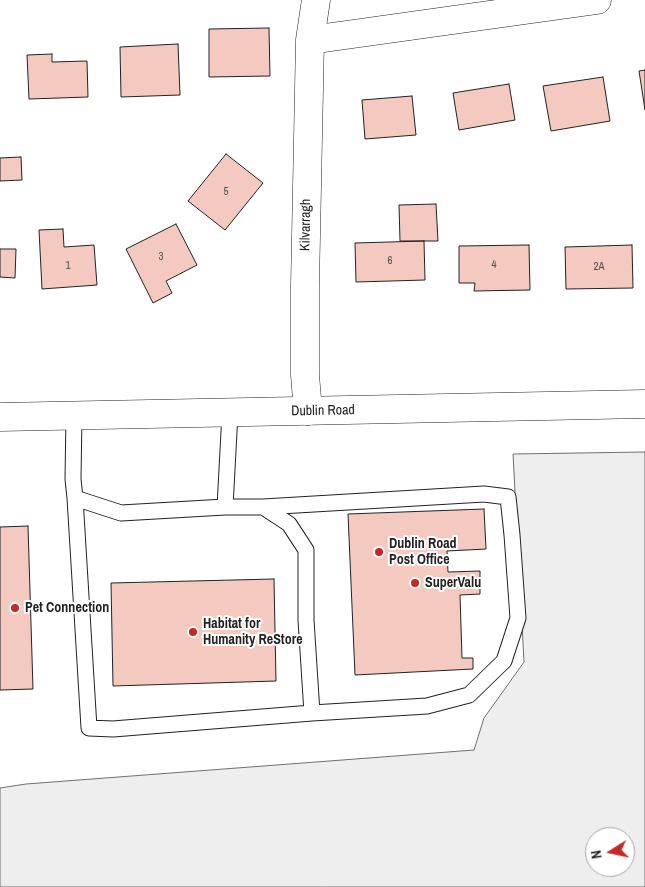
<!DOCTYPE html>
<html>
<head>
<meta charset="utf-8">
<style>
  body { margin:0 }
  #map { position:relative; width:645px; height:887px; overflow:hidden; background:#fff; font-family:"Archivo Narrow",sans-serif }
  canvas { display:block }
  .north { position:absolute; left:585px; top:827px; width:50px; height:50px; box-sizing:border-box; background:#fff; border:1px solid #a7a7a7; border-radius:50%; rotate:260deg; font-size:14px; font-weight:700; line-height:20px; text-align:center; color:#222 }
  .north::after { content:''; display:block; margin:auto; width:18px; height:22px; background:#c62828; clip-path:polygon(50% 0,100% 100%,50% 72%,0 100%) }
</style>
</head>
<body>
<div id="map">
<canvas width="645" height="887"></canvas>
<div class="north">N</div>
</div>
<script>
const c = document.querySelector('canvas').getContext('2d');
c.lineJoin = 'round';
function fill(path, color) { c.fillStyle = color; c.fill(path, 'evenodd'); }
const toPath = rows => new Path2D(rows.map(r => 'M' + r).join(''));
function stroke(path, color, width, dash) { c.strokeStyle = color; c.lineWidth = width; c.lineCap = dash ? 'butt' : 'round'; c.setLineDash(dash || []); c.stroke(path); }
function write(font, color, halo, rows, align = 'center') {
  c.font = font + ' "Archivo Narrow",sans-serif'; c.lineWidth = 4; c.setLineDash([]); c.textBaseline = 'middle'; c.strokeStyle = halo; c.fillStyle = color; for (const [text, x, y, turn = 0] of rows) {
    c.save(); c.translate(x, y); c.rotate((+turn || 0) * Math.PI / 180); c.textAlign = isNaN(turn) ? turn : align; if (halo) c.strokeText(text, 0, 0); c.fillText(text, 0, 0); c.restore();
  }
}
const green = toPath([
  [645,452,645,887,0,887,0,788,26,784,474,750,484,718,524,662,513,454,645,452],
  [595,837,625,837,625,867,595,867,595,837]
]);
const building = toPath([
  [269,28,270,76,209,77,209,29,269,28],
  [178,44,180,95,121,97,120,47,178,44],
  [52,54,52,62,87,61,88,97,29,99,27,55,52,54],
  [645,70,645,110,639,71,645,70],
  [603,77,610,121,551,131,543,86,603,77],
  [509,84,515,120,459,130,453,93,509,84],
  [412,96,416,135,365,139,362,100,412,96],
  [226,154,263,183,225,230,188,201,226,154],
  [21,157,22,180,0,181,0,158,21,157],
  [436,204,438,241,400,241,399,205,436,204],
  [176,224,197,265,166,281,172,293,153,303,126,249,176,224],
  [63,229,64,247,94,245,97,285,42,289,39,230,63,229],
  [424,241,425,280,356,282,355,243,424,241],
  [529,245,530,290,474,291,475,283,459,283,459,246,529,245],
  [632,245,633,288,566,289,565,247,632,245],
  [0,249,16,249,15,278,0,277,0,249],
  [484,509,486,549,447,551,448,572,480,571,480,594,460,595,462,658,473,658,473,669,355,675,348,514,484,509],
  [28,526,33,689,0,690,0,527,28,526],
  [274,579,276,681,113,686,111,583,274,579]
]);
const service = toPath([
  [74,416,73,479,75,498,121,513,225,507,263,507,289,524,306,550,306,620,312,713,427,706,469,695,504,661,518,618,512,535,508,497,484,494,263,507],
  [75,498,89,728,113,729,312,713],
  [225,507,230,413]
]);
const minor = toPath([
  [310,40,597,0],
  [308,411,305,375,305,285,310,40,316,0]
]);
const primary = toPath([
  [0,417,645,404]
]);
const markers = [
  [379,552,5,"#c62828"],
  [415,583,5,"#c62828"],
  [15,608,5,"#c62828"],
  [193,632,5,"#c62828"]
];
const numberNames = [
  ["5",226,192],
  ["3",161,257],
  ["6",390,261],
  ["4",494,265],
  ["1",68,266],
  ["2A",599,267]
];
const streetNames = [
  ["Kilvarragh",306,225,-89],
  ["Dublin Road",323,411,-1]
];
const poiNames = [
  ["Dublin Road",389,544],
  ["Post Office",389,560],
  ["SuperValu",425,583],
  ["Pet Connection",25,608],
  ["Habitat for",203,624],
  ["Humanity ReStore",203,640]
];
fill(green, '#eee');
stroke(green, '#6f6f6f', 1);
fill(building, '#f3c9c0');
stroke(building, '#222', 1);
stroke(service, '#222', 17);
stroke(minor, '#222', 29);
stroke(primary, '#222', 29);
stroke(service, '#fff', 15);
stroke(minor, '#fff', 28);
stroke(primary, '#fff', 28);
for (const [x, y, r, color] of markers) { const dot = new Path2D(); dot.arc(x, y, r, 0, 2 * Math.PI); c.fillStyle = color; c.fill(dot); stroke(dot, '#fff', 2); }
write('11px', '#564c4a', null, numberNames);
write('14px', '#222', '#fff', streetNames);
write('bold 14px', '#222', '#fff', poiNames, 'left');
</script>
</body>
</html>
